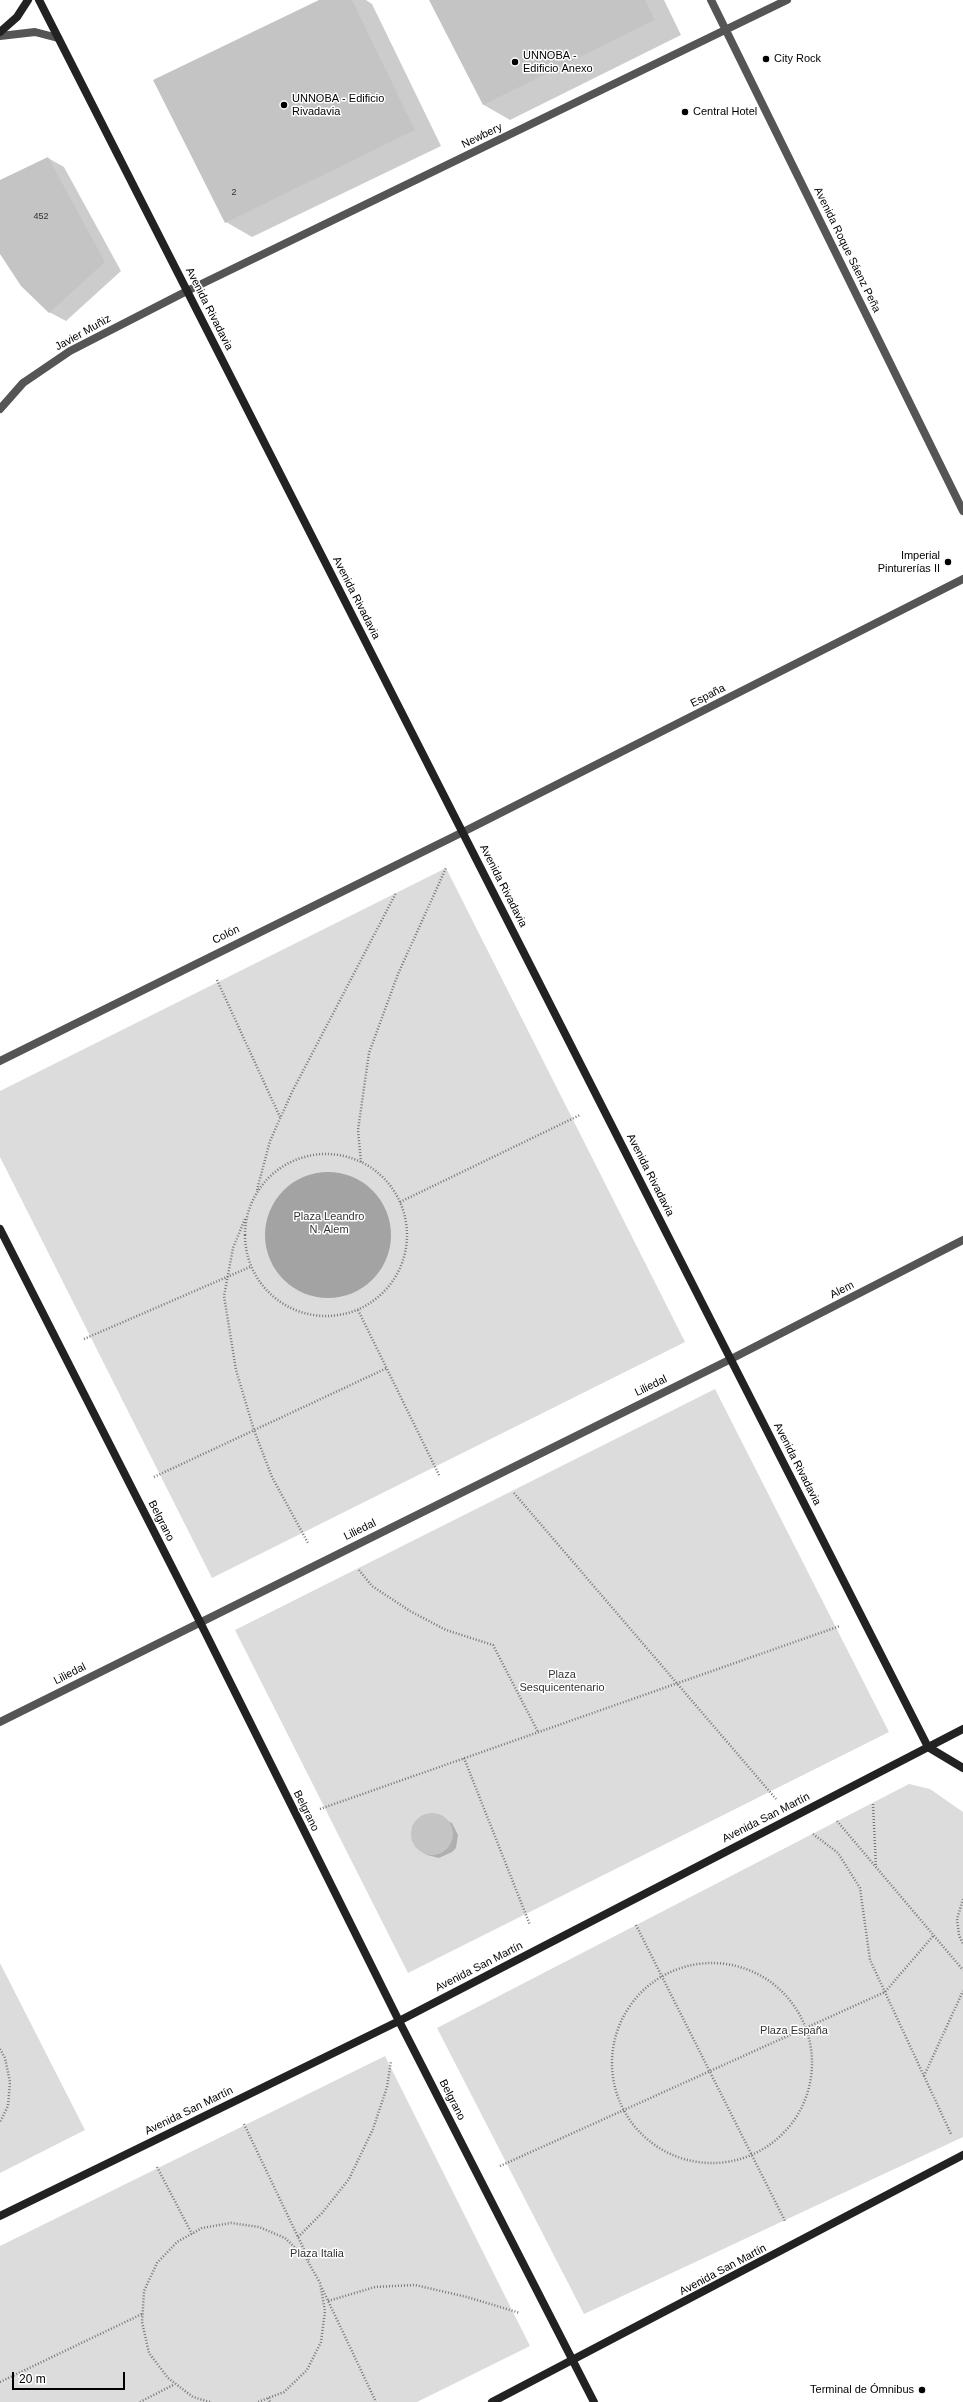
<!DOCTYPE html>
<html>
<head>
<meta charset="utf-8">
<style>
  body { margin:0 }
  #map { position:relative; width:963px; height:2402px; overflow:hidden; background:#fff; font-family:Helvetica,sans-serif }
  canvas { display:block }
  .scale { position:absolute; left:12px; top:2372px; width:113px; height:18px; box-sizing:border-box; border:2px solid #000; border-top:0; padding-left:5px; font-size:12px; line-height:14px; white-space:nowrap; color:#000; -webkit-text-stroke:3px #fff; paint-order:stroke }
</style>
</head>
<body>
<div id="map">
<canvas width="963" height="2402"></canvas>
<div class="scale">20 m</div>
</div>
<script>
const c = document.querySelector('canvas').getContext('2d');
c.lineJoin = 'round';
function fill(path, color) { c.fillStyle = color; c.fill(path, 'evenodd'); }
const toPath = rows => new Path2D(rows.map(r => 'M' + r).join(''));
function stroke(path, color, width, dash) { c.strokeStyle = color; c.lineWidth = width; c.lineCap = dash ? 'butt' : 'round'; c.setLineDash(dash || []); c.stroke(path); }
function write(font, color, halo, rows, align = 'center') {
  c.font = font + ' Helvetica,sans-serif'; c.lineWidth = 3; c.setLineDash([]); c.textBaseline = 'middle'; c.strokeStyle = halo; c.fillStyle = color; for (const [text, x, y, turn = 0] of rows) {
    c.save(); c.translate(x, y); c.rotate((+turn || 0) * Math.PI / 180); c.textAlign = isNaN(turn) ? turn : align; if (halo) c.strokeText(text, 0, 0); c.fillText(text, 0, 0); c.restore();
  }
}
const green = toPath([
  [446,868,685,1342,212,1578,0,1157,0,1091],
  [715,1389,889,1732,408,1973,235,1630],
  [909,1784,930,1789,963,1812,963,2137,584,2314,437,2028],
  [0,1963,85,2130,0,2173],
  [385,2056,530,2346,417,2402,0,2402,0,2246]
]);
const water = toPath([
  '265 1235a63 63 0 1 1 126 0a63 63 0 1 1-126 0Z'
]);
const shadow = toPath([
  [321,0,366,0,372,4,441,146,252,237,226,222],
  [430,0,664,0,681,35,510,120,484,105],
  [48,158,64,167,121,271,66,321,49,312,0,252,0,181],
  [427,1814,433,1814,452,1823,458,1835,456,1848,452,1852,439,1858,427,1855,421,1851,412,1841,412,1827,415,1822]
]);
const building = toPath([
  [319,0,352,0,415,130,225,223,153,80],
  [429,0,645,0,655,20,483,105],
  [48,157,105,262,49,313,21,286,0,254,0,180],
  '411 1834a21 21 0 1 1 42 0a21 21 0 1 1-42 0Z'
]);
const path = toPath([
  [217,980,280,1117],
  '245 1235a81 81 0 1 1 162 0a81 81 0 1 1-162 0Z',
  [361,1162,358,1130,369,1053,398,974,446,868],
  [257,1190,270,1141,292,1092,396,893],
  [400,1202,580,1115],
  [245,1219,233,1248,224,1296,236,1370,254,1430,272,1477,308,1543],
  [358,1310,440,1477],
  [84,1339,250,1267],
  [154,1477,387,1368],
  [514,1493,776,1799],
  [359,1570,372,1586,410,1611,446,1630,493,1645,538,1732],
  [464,1758,530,1925],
  [873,1804,876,1867],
  [320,1809,840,1626],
  [837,1821,963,1970],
  [813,1834,838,1853,860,1888,870,1960,951,2134],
  [963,1899,957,1919,959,1935,963,1944],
  [636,1925,785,2221],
  '612 2063a100 100 0 1 1 200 0a100 100 0 1 1-200 0Z',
  [0,2049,5,2058,10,2082,8,2106,0,2122],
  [924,2076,963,1991],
  [244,2124,309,2260],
  [500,2166,885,1992,933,1936],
  [157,2167,192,2234],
  [298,2237,322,2213,349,2179,373,2129,387,2087,391,2061],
  [322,2288,376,2402],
  [328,2301,375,2287,415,2285,467,2297,520,2313],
  [0,2382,142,2314],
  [268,2398,270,2402],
  [140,2402,175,2384],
  [210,2402,193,2397,168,2378,149,2353,142,2322,144,2291,157,2263,177,2242,202,2228,231,2223,259,2227,285,2238,306,2258,320,2283,325,2311,321,2342,307,2370,284,2392,258,2402]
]);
const minor = toPath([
  [711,0,963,511],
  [0,36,35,32,58,38],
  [0,409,23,383,70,351,187,291,787,0],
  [0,1061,463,832,963,579],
  [0,1722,731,1359,963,1240]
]);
const secondary = toPath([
  [39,0,928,1747,963,1768],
  [0,32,17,17,28,0],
  [0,1229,200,1622,399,2021,594,2402],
  [0,2216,399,2021,963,1729],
  [492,2402,963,2155]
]);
const markers = [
  [766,59,4,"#000"],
  [515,62,4,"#000"],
  [284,105,4,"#000"],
  [685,112,4,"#000"],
  [948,562,4,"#000"],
  [922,2390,4,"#000"]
];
const numberNames = [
  ["2",234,193],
  ["452",41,217]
];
const poiNames = [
  ["UNNOBA -",523,56],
  ["Edificio Anexo",523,69],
  ["City Rock",774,59],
  ["UNNOBA - Edificio",292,99],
  ["Rivadavia",292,112],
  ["Central Hotel",693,112],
  ["Imperial",940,556,"right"],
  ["Pinturerías II",940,569,"right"],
  ["Terminal de Ómnibus",914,2390,"right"]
];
const streetNames = [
  ["Newbery",482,136,-26],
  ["Avenida Roque Sáenz Peña",847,250,64],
  ["Avenida Rivadavia",209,309,63],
  ["Javier Muñiz",83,333,-29],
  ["Avenida Rivadavia",356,598,63],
  ["España",708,696,-27],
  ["Avenida Rivadavia",503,886,63],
  ["Colón",226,935,-26],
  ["Avenida Rivadavia",650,1175,63],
  ["Alem",842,1290,-27],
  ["Liliedal",651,1386,-26],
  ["Avenida Rivadavia",797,1464,63],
  ["Belgrano",161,1521,63],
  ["Liliedal",360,1530,-26],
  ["Liliedal",70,1674,-27],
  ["Belgrano",306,1811,64],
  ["Avenida San Martín",766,1818,-27],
  ["Avenida San Martín",479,1967,-27],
  ["Belgrano",452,2100,63],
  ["Avenida San Martín",189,2111,-26],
  ["Avenida San Martín",723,2270,-28]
];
const parkNames = [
  ["Plaza Leandro",329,1217],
  ["N. Alem",329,1230],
  ["Plaza",562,1675],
  ["Sesquicentenario",562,1688],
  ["Plaza España",794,2031],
  ["Plaza Italia",317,2254]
];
fill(green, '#dcdcdc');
fill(water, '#a3a3a3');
fill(shadow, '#0003');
fill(building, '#c4c4c4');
stroke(path, '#777', 2.5, [1, 2]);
stroke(minor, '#555', 8);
stroke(secondary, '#222', 8);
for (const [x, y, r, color] of markers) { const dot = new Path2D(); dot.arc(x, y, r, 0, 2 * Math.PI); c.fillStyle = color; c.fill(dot); stroke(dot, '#fff', 1.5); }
write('9px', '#313131', null, numberNames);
write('11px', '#000', '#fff', poiNames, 'left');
write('11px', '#000', '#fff', streetNames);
write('11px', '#333', '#fff', parkNames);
</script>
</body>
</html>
